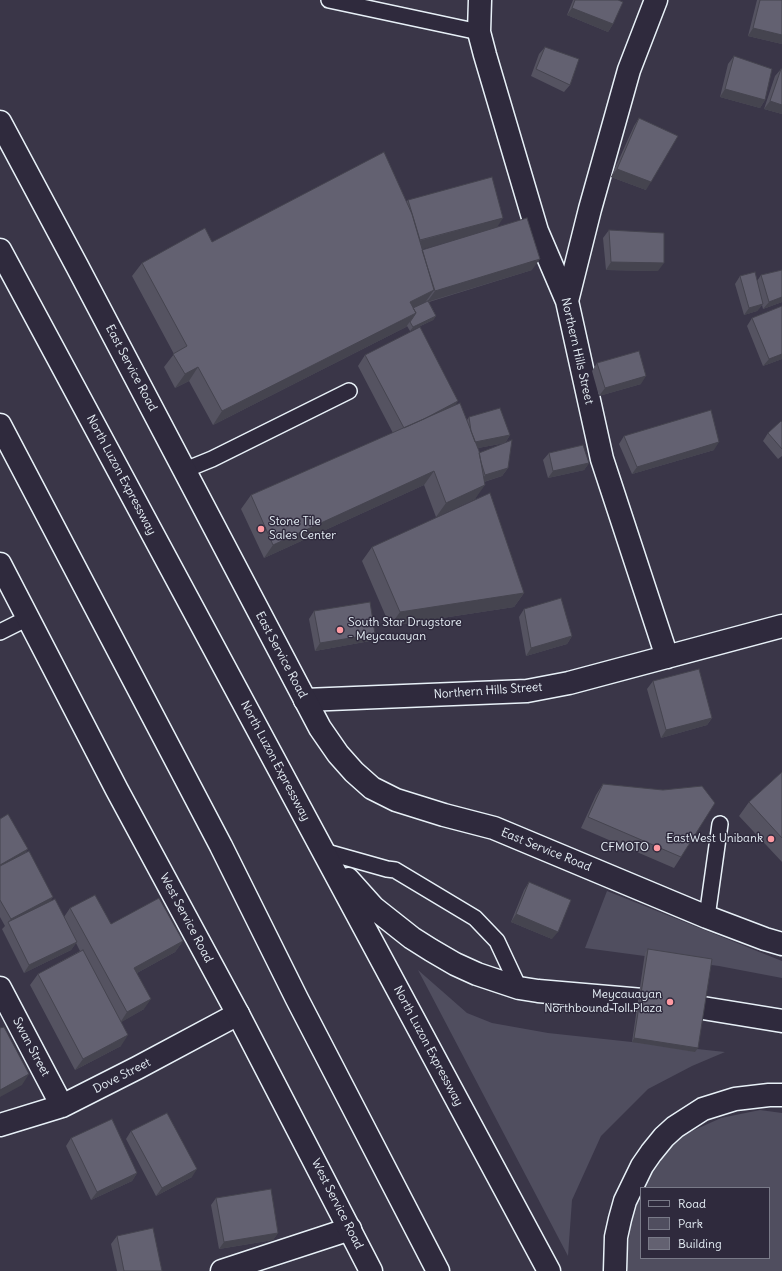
<!DOCTYPE html>
<html>
<head>
<meta charset="utf-8">
<style>
  body { margin:0 }
  #map { position:relative; width:782px; height:1271px; overflow:hidden; background:#3a3648; font-family:Delius,sans-serif }
  canvas { display:block }
  .legend { position:absolute; left:640px; top:1187px; width:130px; height:72px; box-sizing:border-box; background:#2f2a3d; border:1px solid #797a88; margin:0; padding:5px 7px; list-style:none; font-size:12px; color:#e8f1f8 }
  .legend li { display:flex; align-items:center; gap:8px; height:20px }
  .legend b { width:20px; border:1px solid #797a88 }
</style>
</head>
<body>
<div id="map">
<canvas width="782" height="1271"></canvas>
<ul class="legend">
<li><b style="height:5px;background:#2f2a3d"></b>Road</li>
<li><b style="height:11px;background:#504e5f"></b>Park</li>
<li><b style="height:11px;background:#636171"></b>Building</li>
</ul>
</div>
<script>
const c = document.querySelector('canvas').getContext('2d');
c.lineJoin = 'round';
function fill(path, color) { c.fillStyle = color; c.fill(path, 'evenodd'); }
const toPath = rows => new Path2D(rows.map(r => 'M' + r).join(''));
function stroke(path, color, width, dash) { c.strokeStyle = color; c.lineWidth = width; c.lineCap = dash ? 'butt' : 'round'; c.setLineDash(dash || []); c.stroke(path); }
function write(font, color, halo, rows, align = 'center') {
  c.font = font + ' Delius,sans-serif'; c.lineWidth = 3; c.setLineDash([]); c.textBaseline = 'middle'; c.strokeStyle = halo; c.fillStyle = color; for (const [text, x, y, turn = 0] of rows) {
    c.save(); c.translate(x, y); c.rotate((+turn || 0) * Math.PI / 180); c.textAlign = isNaN(turn) ? turn : align; if (halo) c.strokeText(text, 0, 0); c.fillText(text, 0, 0); c.restore();
  }
}
const green = toPath([
  [607,891,782,961,782,978,719,966,585,948],
  [418,970,467,1013,492,1023,548,1033,725,1052,692,1066,648,1089,601,1136,572,1200,568,1256],
  [760,1110,782,1113,782,1271,628,1271,626,1264,632,1216,641,1193,641,1258,769,1258,769,1188,643,1188,649,1173,681,1136,721,1118]
]);
const service = toPath([
  [329,0,479,32],
  [185,470,212,459,349,391],
  [0,632,28,618],
  [323,851,387,869,395,870,475,918,497,941,519,988],
  [707,917,720,824]
]);
const minor = toPath([
  [480,0,479,32,485,55,537,231,567,301,602,459,667,657],
  [567,301,590,209,629,70,656,0],
  [305,700,527,691,569,683,782,626],
  [0,988,62,1106],
  [0,1125,62,1106,137,1068,238,1014],
  [222,1271,350,1229]
]);
const tertiary = toPath([
  [0,564,117,790,238,1014,371,1271]
]);
const secondary = toPath([
  [0,122,77,266,320,728,338,754,354,772,372,788,396,800,444,815,494,828,707,917,765,939,782,944]
]);
const motorway = toPath([
  [0,250,549,1271],
  [0,425,221,846,297,999,438,1271],
  [348,879,374,908,412,938,431,950,455,964,477,974,519,988,538,991,666,1002,782,1021],
  [615,1271,616,1237,620,1219,625,1201,642,1166,651,1153,664,1137,675,1127,703,1109,735,1099,769,1095,782,1095]
]);
const wall = toPath([
  [573,0,618,0,613,24,608,32,567,15],
  [757,0,782,0,782,44,748,36],
  [545,47,570,85,564,92,531,76,539,54],
  [734,56,765,100,760,108,720,97,728,64],
  [781,69,782,114,764,109,775,76],
  [639,118,646,190,611,177,634,126],
  [408,200,497,227,532,270,429,302,436,316,433,320,410,331,407,326,406,327,213,425,189,381,175,388,164,367,174,354,132,276,142,263,212,242,407,201],
  [465,237,422,250,422,249],
  [609,230,658,271,606,270,603,238],
  [782,270,782,302,763,309,762,305,757,311,744,315,735,284,740,276,757,281,761,275],
  [782,306,782,359,763,366,747,326,752,318],
  [365,355,456,405,467,420,469,417,510,435,505,443,478,448,479,453,508,468,502,476,484,482,475,499,436,517,424,485,264,558,241,509,251,495,393,433,358,366],
  [597,363,641,384,599,396,592,371],
  [782,422,782,456,778,459,763,441,768,433],
  [624,436,714,450,632,474,619,444],
  [549,453,589,463,584,470,548,478,543,460],
  [372,547,524,593,514,607,390,626,362,561],
  [524,609,572,636,567,644,526,656,519,617],
  [314,611,370,641,315,651,309,619],
  [653,681,712,718,707,725,661,738,647,689],
  [782,772,782,862,739,816,749,802],
  [603,784,681,857,674,868,581,828,596,795],
  [0,819,28,849,26,852,53,897,50,901,64,917,70,908,111,924,183,941,175,952,137,973,144,1009,121,1022,121,1046,75,1070,30,985,38,974,80,951,76,943,71,950,24,973,2,929,5,926,0,917],
  [529,882,552,939,511,922,524,890],
  [648,949,695,1052,632,1042,645,953],
  [131,1131,192,1177,156,1196,126,1139],
  [71,1138,137,1173,132,1181,91,1200,66,1146],
  [216,1198,278,1233,273,1240,219,1249,211,1205],
  [117,1236,162,1271,117,1271,111,1244]
]);
const shadedWall = toPath([
  [572,8,613,24,608,32,567,15],
  [753,28,782,35,782,44,748,36],
  [725,89,765,100,760,108,720,97],
  [770,101,782,105,782,114,764,109],
  [617,169,651,182,646,190,611,177],
  [503,218,496,229,411,252,419,241],
  [540,259,532,270,427,302,435,291],
  [611,262,664,263,658,271,606,270],
  [434,290,424,304,406,313,410,302],
  [782,297,782,302,763,309,769,302],
  [763,304,757,311,744,315,749,308],
  [416,313,406,327,213,425,222,411],
  [436,316,433,320,410,331,413,327],
  [782,354,782,359,763,366,769,359],
  [198,367,189,381,175,388,185,374],
  [646,376,641,384,599,396,605,388],
  [458,401,451,412,404,429],
  [510,435,505,443,467,450,472,443],
  [719,442,714,450,632,474,637,467],
  [589,463,584,470,548,478,553,471],
  [508,468,502,476,480,483,485,475],
  [434,471,424,485,264,558,273,545],
  [485,485,475,499,436,517,446,503],
  [524,593,514,607,390,626,400,612],
  [375,634,370,641,315,651,320,643],
  [572,636,567,644,526,656,531,648],
  [712,718,707,725,661,738,666,730],
  [28,849,22,857,0,865],
  [53,897,48,904,8,922,11,919],
  [516,914,558,932,552,939,511,922],
  [183,941,175,952,126,979,134,968],
  [77,942,71,950,24,973,29,965],
  [151,999,144,1009,120,1023,127,1012],
  [128,1035,121,1046,75,1070,83,1059],
  [634,1038,698,1048,695,1052,632,1042],
  [29,1074,22,1085,0,1097,0,1090],
  [197,1169,192,1177,156,1196,162,1188],
  [137,1173,132,1181,91,1200,97,1192],
  [278,1233,273,1240,219,1249,224,1242]
]);
const building = toPath([
  [575,0,618,0,623,2,613,24,572,8,575,0],
  [760,0,782,0,782,35,753,28,760,0],
  [545,47,579,59,570,85,536,69,545,47],
  [734,56,772,69,765,100,725,89,734,56],
  [781,69,782,69,782,105,770,101,781,69],
  [639,118,678,136,651,182,617,169,639,118],
  [384,152,412,214,434,290,410,302,416,313,222,411,198,367,185,374,173,354,187,346,142,263,205,228,212,242,384,152],
  [492,177,503,218,420,240,408,200,492,177],
  [527,218,540,259,435,291,422,250,527,218],
  [609,230,664,233,664,263,611,262,609,230],
  [782,270,782,297,769,302,761,275,782,270],
  [755,272,763,304,749,308,740,276,755,272],
  [428,301,436,316,413,327,410,322,416,313,413,308,428,301],
  [782,306,782,354,769,359,752,318,782,306],
  [420,327,458,401,424,419,404,428,365,355,420,327],
  [639,351,646,376,605,388,597,363,639,351],
  [460,403,479,451,485,485,446,503,434,471,273,545,251,495,460,403],
  [500,408,510,435,475,442,471,431,469,417,500,408],
  [711,410,719,442,637,467,624,436,711,410],
  [781,421,782,422,782,449,768,433,781,421],
  [512,440,508,468,485,475,481,462,479,453,512,440],
  [583,445,589,463,553,471,549,453,583,445],
  [490,493,524,593,400,612,372,547,490,493],
  [561,598,572,636,531,648,524,609,561,598],
  [370,602,375,634,320,643,314,611,370,602],
  [699,669,712,718,666,730,653,681,699,669],
  [782,772,782,838,749,802,782,772],
  [603,784,663,790,702,786,715,803,681,857,588,817,603,784],
  [8,814,28,849,0,865,0,819,8,814],
  [29,851,53,897,11,919,0,900,0,866,29,851],
  [529,882,571,900,558,932,516,914,529,882],
  [95,895,111,924,159,898,183,941,134,968,151,999,127,1012,70,908,95,895],
  [55,899,77,942,29,965,8,922,55,899],
  [648,949,712,959,698,1048,634,1038,648,949],
  [83,950,128,1035,83,1059,38,974,83,950],
  [4,1027,29,1074,0,1090,0,1028,4,1027],
  [167,1113,197,1169,162,1188,131,1131,167,1113],
  [112,1119,137,1173,97,1192,71,1138,112,1119],
  [271,1189,278,1233,224,1242,216,1198,271,1189],
  [153,1228,162,1271,124,1271,117,1236,153,1228]
]);
const markers = [
  [261,529,4,"#ff9aa2"],
  [340,630,4,"#ff9aa2"],
  [771,839,4,"#ff9aa2"],
  [657,848,4,"#ff9aa2"],
  [670,1002,4,"#ff9aa2"]
];
const streetNames = [
  ["Northern Hills Street",577,351,77],
  ["East Service Road",131,368,62],
  ["North Luzon Expressway",121,475,62],
  ["East Service Road",281,655,62],
  ["Northern Hills Street",488,691,-4],
  ["North Luzon Expressway",275,761,62],
  ["East Service Road",546,850,22],
  ["West Service Road",186,918,62],
  ["North Luzon Expressway",428,1046,62],
  ["Swan Street",31,1047,62],
  ["Dove Street",122,1076,-27],
  ["West Service Road",337,1204,63]
];
const poiNames = [
  ["Stone Tile",269,522,"left"],
  ["Sales Center",269,536,"left"],
  ["South Star Drugstore",348,623,"left"],
  ["- Meycauayan",348,637,"left"],
  ["EastWest Unibank",763,839],
  ["CFMOTO",649,848],
  ["Meycauayan",662,995],
  ["Northbound Toll Plaza",662,1009]
];
fill(green, '#504e5f');
stroke(service, '#e8f1f8', 18);
stroke(minor, '#e8f1f8', 25);
stroke(tertiary, '#e8f1f8', 25);
stroke(secondary, '#e8f1f8', 25);
stroke(motorway, '#e8f1f8', 25);
stroke(service, '#2f2a3d', 15);
stroke(minor, '#2f2a3d', 22);
stroke(tertiary, '#2f2a3d', 22);
stroke(secondary, '#2f2a3d', 22);
stroke(motorway, '#2f2a3d', 22);
fill(wall, '#555361');
fill(shadedWall, '#45444f');
fill(building, '#636171');
stroke(building, '#45444f', 1);
for (const [x, y, r, color] of markers) { const dot = new Path2D(); dot.arc(x, y, r, 0, 2 * Math.PI); c.fillStyle = color; c.fill(dot); stroke(dot, '#2f2a3d', 1.5); }
write('12px', '#e8f1f8', '#2f2a3d', streetNames);
write('12px', '#e8f1f8', '#2f2a3d', poiNames, 'right');
</script>
</body>
</html>
